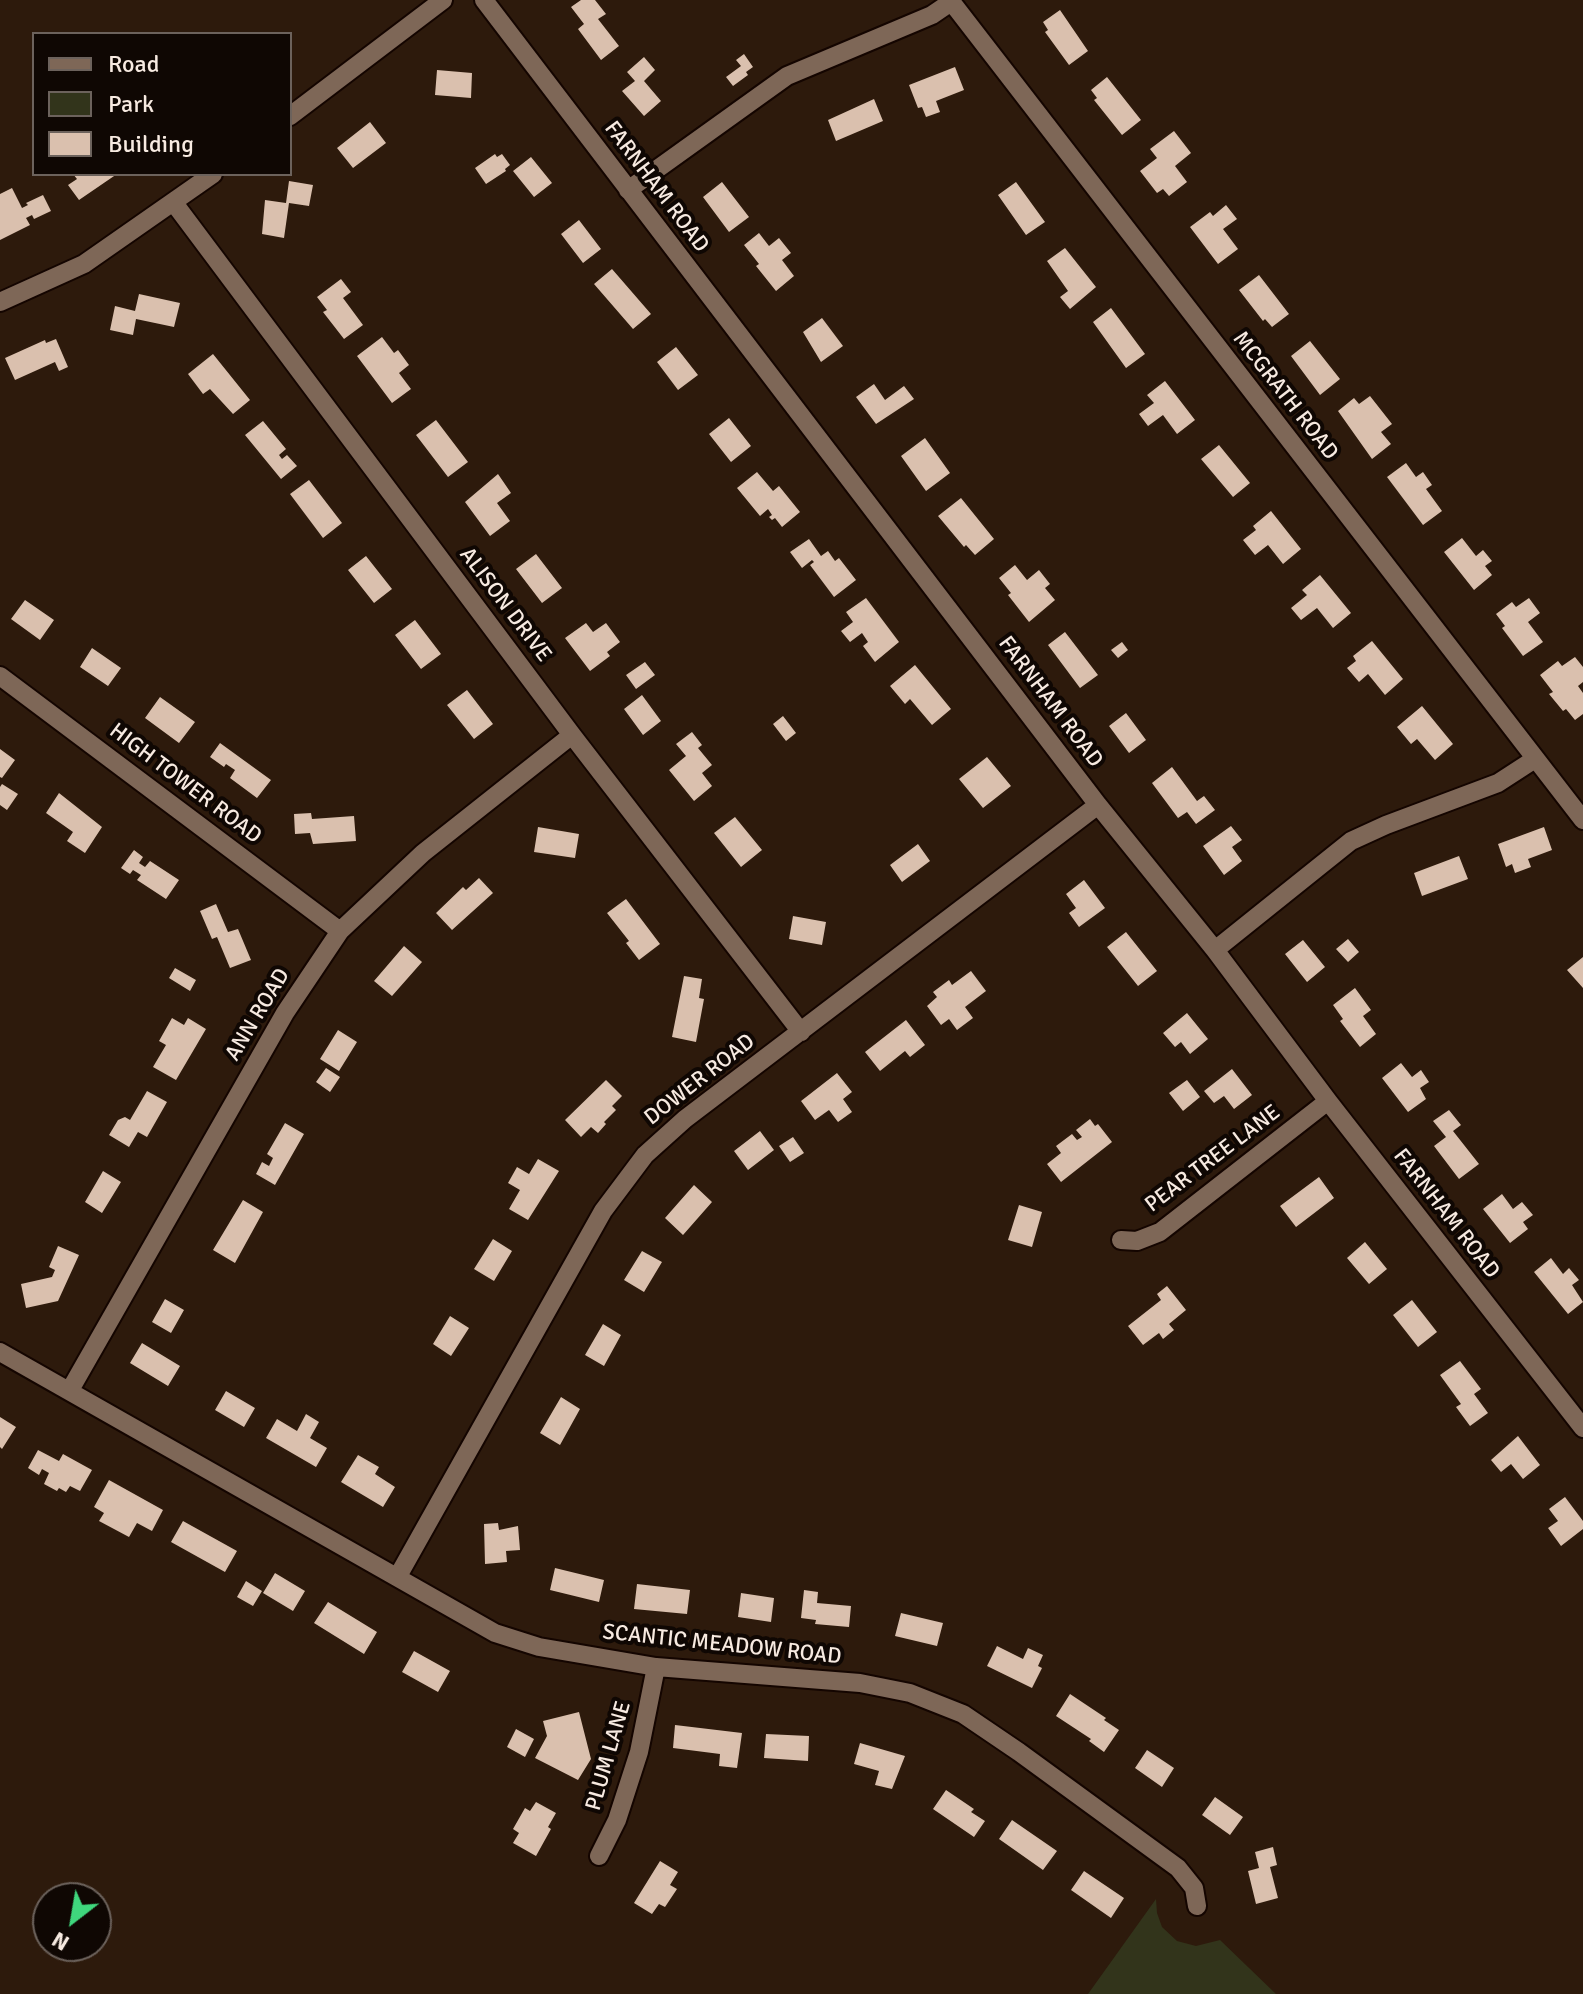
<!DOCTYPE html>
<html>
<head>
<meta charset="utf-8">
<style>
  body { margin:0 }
  #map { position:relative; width:1583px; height:1994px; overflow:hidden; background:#2d1a0c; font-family:Signika,sans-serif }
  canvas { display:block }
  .legend { position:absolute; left:32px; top:32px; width:260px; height:144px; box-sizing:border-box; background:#0f0703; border:2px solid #6c625c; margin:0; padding:10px 14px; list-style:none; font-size:24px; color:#f7eae1 }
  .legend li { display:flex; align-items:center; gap:16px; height:40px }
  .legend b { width:40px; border:2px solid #6c625c }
  .north { position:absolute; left:32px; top:1882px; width:80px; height:80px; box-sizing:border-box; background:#0f0703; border:2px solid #6c625c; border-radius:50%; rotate:211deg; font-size:22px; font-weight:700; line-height:32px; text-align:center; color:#f7eae1 }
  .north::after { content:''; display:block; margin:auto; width:28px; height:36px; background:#3fd77d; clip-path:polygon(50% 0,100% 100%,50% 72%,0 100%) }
</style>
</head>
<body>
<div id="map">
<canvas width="1583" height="1994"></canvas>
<ul class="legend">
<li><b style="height:10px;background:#7e6757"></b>Road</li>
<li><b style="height:22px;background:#32341b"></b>Park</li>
<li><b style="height:22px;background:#dac0ae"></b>Building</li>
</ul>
<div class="north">N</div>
</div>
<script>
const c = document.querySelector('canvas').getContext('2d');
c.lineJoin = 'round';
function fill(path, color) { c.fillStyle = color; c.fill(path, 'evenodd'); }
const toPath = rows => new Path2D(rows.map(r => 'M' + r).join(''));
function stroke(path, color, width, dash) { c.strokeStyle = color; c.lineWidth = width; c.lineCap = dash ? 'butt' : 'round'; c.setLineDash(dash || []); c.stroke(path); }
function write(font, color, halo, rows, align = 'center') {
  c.font = font + ' Signika,sans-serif'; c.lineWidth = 8; c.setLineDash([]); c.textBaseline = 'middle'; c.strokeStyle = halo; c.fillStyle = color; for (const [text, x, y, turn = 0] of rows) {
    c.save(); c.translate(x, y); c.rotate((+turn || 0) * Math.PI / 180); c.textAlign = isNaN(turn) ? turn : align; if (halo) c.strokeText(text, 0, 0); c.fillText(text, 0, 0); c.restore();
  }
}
const green = toPath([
  [1156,1899,1157,1913,1162,1927,1177,1941,1196,1946,1220,1940,1276,1994,1088,1994]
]);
const building = toPath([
  [581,0,595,0,606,14,598,19,619,46,601,60,578,29,584,24,571,7],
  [1060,10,1088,51,1069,65,1045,32,1048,30,1043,22],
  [744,54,753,67,746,72,748,75,733,86,726,77,741,66,736,60],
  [644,57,655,70,644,81,661,101,644,116,622,91,635,81,627,72],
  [955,67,964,90,936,101,940,112,926,117,922,107,918,108,909,85],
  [437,70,472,73,471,98,435,95],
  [1107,77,1141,120,1122,135,1094,100,1097,98,1091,90],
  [874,99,883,121,836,141,828,120],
  [370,122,386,143,353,168,337,148],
  [1174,131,1191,153,1175,166,1187,182,1169,196,1163,189,1157,193,1140,171,1157,158,1150,149],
  [495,154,497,157,502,154,510,165,505,169,506,171,486,184,475,168],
  [531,157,552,183,534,197,513,171],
  [73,174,117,174,79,200,68,185,77,179],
  [289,181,313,185,309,206,289,203,284,238,262,234,265,200,286,203],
  [722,182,749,217,729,232,703,197],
  [1016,182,1045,222,1026,235,998,195],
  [12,188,22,208,28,205,26,203,43,195,51,211,34,219,32,215,26,218,30,225,0,240,0,194],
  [1226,205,1237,219,1223,229,1238,249,1218,264,1190,227,1210,212,1213,216],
  [579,220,601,249,583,263,561,234],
  [759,233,769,246,779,238,791,253,782,260,794,276,776,291,756,266,759,264,744,245],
  [1065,248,1096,287,1070,309,1060,297,1068,291,1047,261],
  [612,269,651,314,633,329,594,284],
  [1259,275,1289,314,1272,327,1265,319,1263,321,1239,290],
  [341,279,351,292,343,298,363,325,344,339,323,312,327,310,317,297],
  [139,294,180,303,174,327,136,319,133,335,110,330,115,306,135,311],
  [1111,308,1145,354,1126,368,1093,322],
  [822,318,843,346,821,362,803,332],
  [382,337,394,353,398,350,409,365,399,373,411,389,392,403,357,356],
  [56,339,68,367,59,371,55,362,15,380,5,358,45,340,46,343],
  [1310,341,1340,379,1320,395,1291,356],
  [676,347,698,375,678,390,657,362],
  [213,354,250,400,233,414,210,389,203,394,188,374],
  [1165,381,1195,420,1177,434,1163,415,1148,426,1139,414,1154,403,1147,395],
  [874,384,885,400,904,386,914,399,876,424,856,397],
  [1370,396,1392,424,1381,432,1391,444,1372,459,1338,411,1354,398,1359,404],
  [729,418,751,446,731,462,709,434],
  [436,420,468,462,448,477,416,435],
  [263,421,286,449,279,455,282,459,287,455,297,466,281,479,245,435],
  [925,438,950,473,926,491,901,456],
  [1219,445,1250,483,1233,497,1201,459],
  [1406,463,1416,477,1423,472,1432,485,1426,489,1442,511,1423,525,1387,477],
  [757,472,773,491,779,486,800,512,782,527,775,518,772,520,769,517,772,515,768,509,760,516,737,488],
  [498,474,511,493,497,503,510,521,490,536,465,502],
  [309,480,342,523,323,538,290,494],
  [961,498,994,539,975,555,966,545,964,547,938,516],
  [1271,511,1301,549,1283,564,1268,545,1255,555,1243,540,1256,530,1253,526],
  [1462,538,1476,556,1483,550,1492,561,1485,566,1492,575,1474,590,1444,552],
  [809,539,821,556,828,551,835,561,839,558,856,580,834,597,810,565,814,562,812,560,802,568,790,552],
  [536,554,562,588,542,603,516,569],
  [366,556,392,589,374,603,348,570],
  [1015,565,1027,580,1039,570,1050,584,1045,588,1055,600,1029,622,1008,595,1011,593,999,578],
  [1320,575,1351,613,1333,628,1317,608,1301,620,1291,608,1307,595,1302,590],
  [866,598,899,642,875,662,863,646,868,642,862,633,850,642,841,631,853,622,846,612],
  [1529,598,1540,613,1528,622,1543,642,1523,656,1502,628,1505,626,1496,614,1512,602,1516,607],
  [25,600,54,620,40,640,11,619],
  [415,620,441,654,421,669,395,635],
  [586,623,593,632,606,623,620,642,607,652,610,656,590,671,565,638],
  [1065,632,1098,675,1080,688,1048,645],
  [1372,641,1403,679,1385,695,1368,674,1359,682,1347,668,1356,661,1353,656],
  [1122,642,1128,650,1118,658,1111,650],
  [92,648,121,668,108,686,80,667],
  [1575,657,1583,667,1583,682,1578,686,1583,693,1583,714,1575,720,1566,709,1563,711,1549,694,1553,692,1540,675,1558,661,1562,666],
  [645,662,655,675,636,689,626,675],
  [915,665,951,709,932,725,910,699,905,704,890,686],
  [467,690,493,724,474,739,447,705],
  [642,695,661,721,643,735,624,709],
  [160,697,195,722,179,743,145,718],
  [1422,706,1453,744,1435,760,1417,739,1411,744,1397,727],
  [1126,713,1146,740,1129,753,1109,726],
  [783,716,796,733,786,741,773,724],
  [692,732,702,745,698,748,712,765,702,773,712,786,694,801,669,770,686,756,676,744],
  [220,743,271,780,257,798,230,778,235,770,226,764,224,767,210,757],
  [0,749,15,760,2,778,0,777],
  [987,757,1011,786,983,808,959,779],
  [1172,767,1197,801,1204,796,1215,810,1196,824,1187,812,1178,818,1152,783],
  [2,784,18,794,7,810,0,805,0,787],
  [59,793,102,827,85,853,67,841,73,832,46,813],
  [311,813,312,819,354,816,356,841,313,844,310,833,295,834,294,814],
  [735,817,762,850,741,867,714,833],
  [1231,826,1242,840,1232,847,1242,861,1224,875,1203,846],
  [538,827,579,834,575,858,534,852],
  [1544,827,1552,850,1528,859,1531,867,1515,873,1512,864,1506,867,1498,844],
  [918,844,930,861,902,882,890,865],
  [134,850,143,857,139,863,145,867,150,861,179,880,166,899,137,880,141,875,133,870,130,874,121,868],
  [1459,856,1468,879,1422,896,1414,873],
  [479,878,493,893,452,930,436,913,463,887,466,890],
  [1084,880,1105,908,1079,927,1069,913,1076,908,1066,894],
  [626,899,660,944,639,960,626,943,629,941,607,913],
  [216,904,228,932,238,929,251,960,230,968,217,937,212,939,200,911],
  [793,916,826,922,822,945,789,939],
  [1126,932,1157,971,1138,986,1107,947],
  [1348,939,1359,952,1348,962,1336,949],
  [1303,940,1325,967,1307,982,1285,954],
  [404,946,422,962,392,996,374,981],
  [1583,957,1583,988,1567,970],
  [175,968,196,980,190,991,169,978],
  [971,971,986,991,965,1007,973,1018,957,1030,949,1019,941,1025,927,1006,937,997,933,992,949,980,952,985],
  [684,976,702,979,699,998,704,999,696,1042,672,1037],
  [1355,988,1371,1010,1363,1016,1376,1034,1360,1047,1340,1021,1343,1019,1333,1005],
  [1187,1013,1208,1039,1190,1054,1181,1042,1175,1047,1163,1033],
  [172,1018,184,1025,188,1018,206,1029,176,1080,153,1067,166,1045,159,1041],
  [906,1020,925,1045,910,1057,905,1051,880,1071,865,1052],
  [338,1030,357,1042,339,1071,320,1059],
  [1401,1063,1412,1077,1421,1070,1429,1082,1420,1088,1426,1099,1408,1112,1382,1078],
  [326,1068,340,1077,330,1092,316,1082],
  [1232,1069,1252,1095,1234,1109,1224,1096,1214,1103,1204,1091],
  [837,1073,852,1092,843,1099,852,1112,838,1122,829,1110,815,1120,801,1101],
  [606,1080,622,1096,612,1106,616,1110,604,1122,606,1124,598,1133,591,1127,581,1137,565,1120],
  [1187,1080,1200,1097,1183,1111,1169,1093],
  [147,1091,167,1102,147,1137,138,1132,129,1147,109,1135,118,1120,125,1117,130,1120],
  [1449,1110,1461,1125,1453,1131,1479,1164,1459,1179,1434,1146,1446,1137,1433,1121],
  [1090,1119,1095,1126,1098,1124,1112,1142,1061,1182,1047,1164,1061,1153,1056,1146,1072,1134,1077,1140,1082,1137,1076,1130],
  [285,1123,304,1134,275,1185,256,1174,262,1162,269,1166,273,1158,267,1154],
  [760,1131,774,1150,748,1170,734,1151],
  [793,1137,804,1153,790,1162,779,1146],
  [538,1159,559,1171,528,1220,509,1209,520,1190,508,1183,517,1167,529,1174],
  [103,1171,121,1182,102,1213,85,1202],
  [1319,1177,1334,1198,1296,1227,1280,1206],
  [694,1185,712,1202,683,1235,665,1218],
  [1502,1194,1513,1209,1522,1202,1533,1215,1523,1222,1528,1229,1510,1243,1483,1209],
  [243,1200,263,1212,235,1263,213,1250],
  [1019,1205,1042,1212,1032,1247,1008,1240],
  [493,1239,512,1251,494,1281,474,1269],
  [1365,1242,1387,1269,1369,1284,1347,1258],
  [58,1246,79,1255,58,1301,26,1308,21,1284,52,1277,55,1270,49,1267],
  [642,1251,662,1262,644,1292,624,1280],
  [1551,1258,1563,1274,1569,1268,1579,1280,1572,1285,1583,1302,1568,1314,1534,1272],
  [1167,1286,1186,1310,1169,1324,1174,1330,1163,1339,1159,1333,1143,1345,1128,1326,1161,1300,1157,1294],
  [165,1299,184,1310,171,1333,152,1322],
  [1412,1300,1437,1332,1418,1347,1393,1315],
  [450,1316,469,1328,451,1356,433,1344],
  [603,1324,621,1335,604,1366,585,1355],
  [142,1343,180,1366,168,1386,130,1363],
  [1460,1361,1481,1389,1474,1394,1488,1413,1470,1426,1456,1407,1461,1404,1440,1375],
  [226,1391,255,1408,244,1427,215,1410],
  [561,1397,580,1409,560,1445,540,1433],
  [306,1414,319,1422,310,1438,327,1448,316,1467,266,1438,277,1419,297,1431],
  [0,1417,16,1427,2,1449,0,1447],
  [1518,1436,1540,1465,1523,1479,1511,1464,1501,1472,1491,1460],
  [38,1450,59,1461,63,1454,92,1470,80,1491,70,1486,66,1492,59,1488,57,1491,44,1484,49,1473,42,1469,39,1475,28,1468],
  [358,1455,379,1467,375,1474,395,1487,383,1507,341,1482],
  [109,1480,163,1510,152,1531,137,1523,129,1537,99,1521,104,1513,94,1507],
  [1565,1497,1583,1521,1583,1529,1561,1546,1548,1528,1558,1521,1549,1509],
  [183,1521,237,1551,225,1572,171,1542],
  [498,1523,499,1530,518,1526,520,1550,506,1551,507,1562,485,1564,484,1524],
  [555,1568,604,1580,599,1602,550,1590],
  [275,1573,305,1591,293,1611,263,1593],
  [246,1581,262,1591,253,1606,237,1597],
  [637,1584,690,1590,687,1614,634,1609],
  [804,1590,818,1592,817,1603,851,1606,849,1627,815,1624,816,1620,801,1618],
  [741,1593,774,1598,771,1622,738,1617],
  [328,1602,377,1632,364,1654,314,1623],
  [901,1613,943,1623,937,1646,895,1636],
  [997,1646,1023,1659,1028,1648,1043,1655,1038,1666,1042,1668,1032,1688,987,1666],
  [414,1651,450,1671,438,1692,402,1672],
  [1070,1694,1106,1718,1104,1720,1119,1730,1104,1752,1089,1741,1091,1739,1056,1716],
  [579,1712,591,1759,578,1780,535,1758,547,1736,543,1721],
  [675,1725,742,1733,737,1768,719,1766,720,1754,673,1748],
  [516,1729,534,1739,525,1757,507,1747],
  [766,1734,809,1736,808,1761,764,1758],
  [860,1743,905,1756,892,1789,875,1785,879,1771,854,1764],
  [1147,1750,1174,1768,1162,1787,1135,1768],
  [946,1790,974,1809,971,1812,985,1821,974,1837,933,1809],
  [1215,1797,1243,1817,1230,1835,1202,1815],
  [536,1802,556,1813,548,1827,551,1829,536,1856,513,1843,519,1833,513,1829,525,1808,530,1811],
  [1012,1820,1057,1851,1043,1870,999,1839],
  [1273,1847,1277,1865,1270,1867,1278,1898,1256,1904,1248,1871,1259,1868,1255,1852],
  [660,1861,678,1872,670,1885,677,1889,665,1907,659,1904,652,1914,634,1903],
  [1084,1871,1124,1898,1111,1918,1071,1890]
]);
const street = toPath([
  [484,0,1098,805,1215,950,1328,1101,1583,1428],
  [950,0,1583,820],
  [290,116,443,0],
  [628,190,787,76,932,15,951,2],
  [174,203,572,735,801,1032],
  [0,302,84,264,213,174],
  [0,676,340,931],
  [1215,950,1351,841,1386,825,1498,783,1535,759],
  [1121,1240,1137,1241,1160,1232,1328,1101],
  [0,1352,495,1633,539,1647,656,1667,860,1683,910,1693,963,1714,1019,1752,1178,1868,1194,1888,1197,1906],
  [70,1390,285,1013,340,931,423,853,572,735],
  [398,1576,603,1211,645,1155,685,1119,1098,805],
  [599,1856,617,1820,639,1752,656,1667]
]);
const streetNames = [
  ["FARNHAM ROAD",656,187,53],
  ["MCGRATH ROAD",1285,396,52],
  ["ALISON DRIVE",505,605,53],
  ["FARNHAM ROAD",1050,702,53],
  ["HIGH TOWER ROAD",185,784,37],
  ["ANN ROAD",258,1015,-59],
  ["DOWER ROAD",700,1080,-38],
  ["PEAR TREE LANE",1213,1159,-37],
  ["FARNHAM ROAD",1446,1214,52],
  ["SCANTIC MEADOW ROAD",722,1645,6],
  ["PLUM LANE",609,1756,-74]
];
fill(green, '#32341b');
fill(building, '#dac0ae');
stroke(street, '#140500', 22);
stroke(street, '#7e6757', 18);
write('22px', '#f7eae1', '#0f0703', streetNames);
</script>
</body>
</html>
